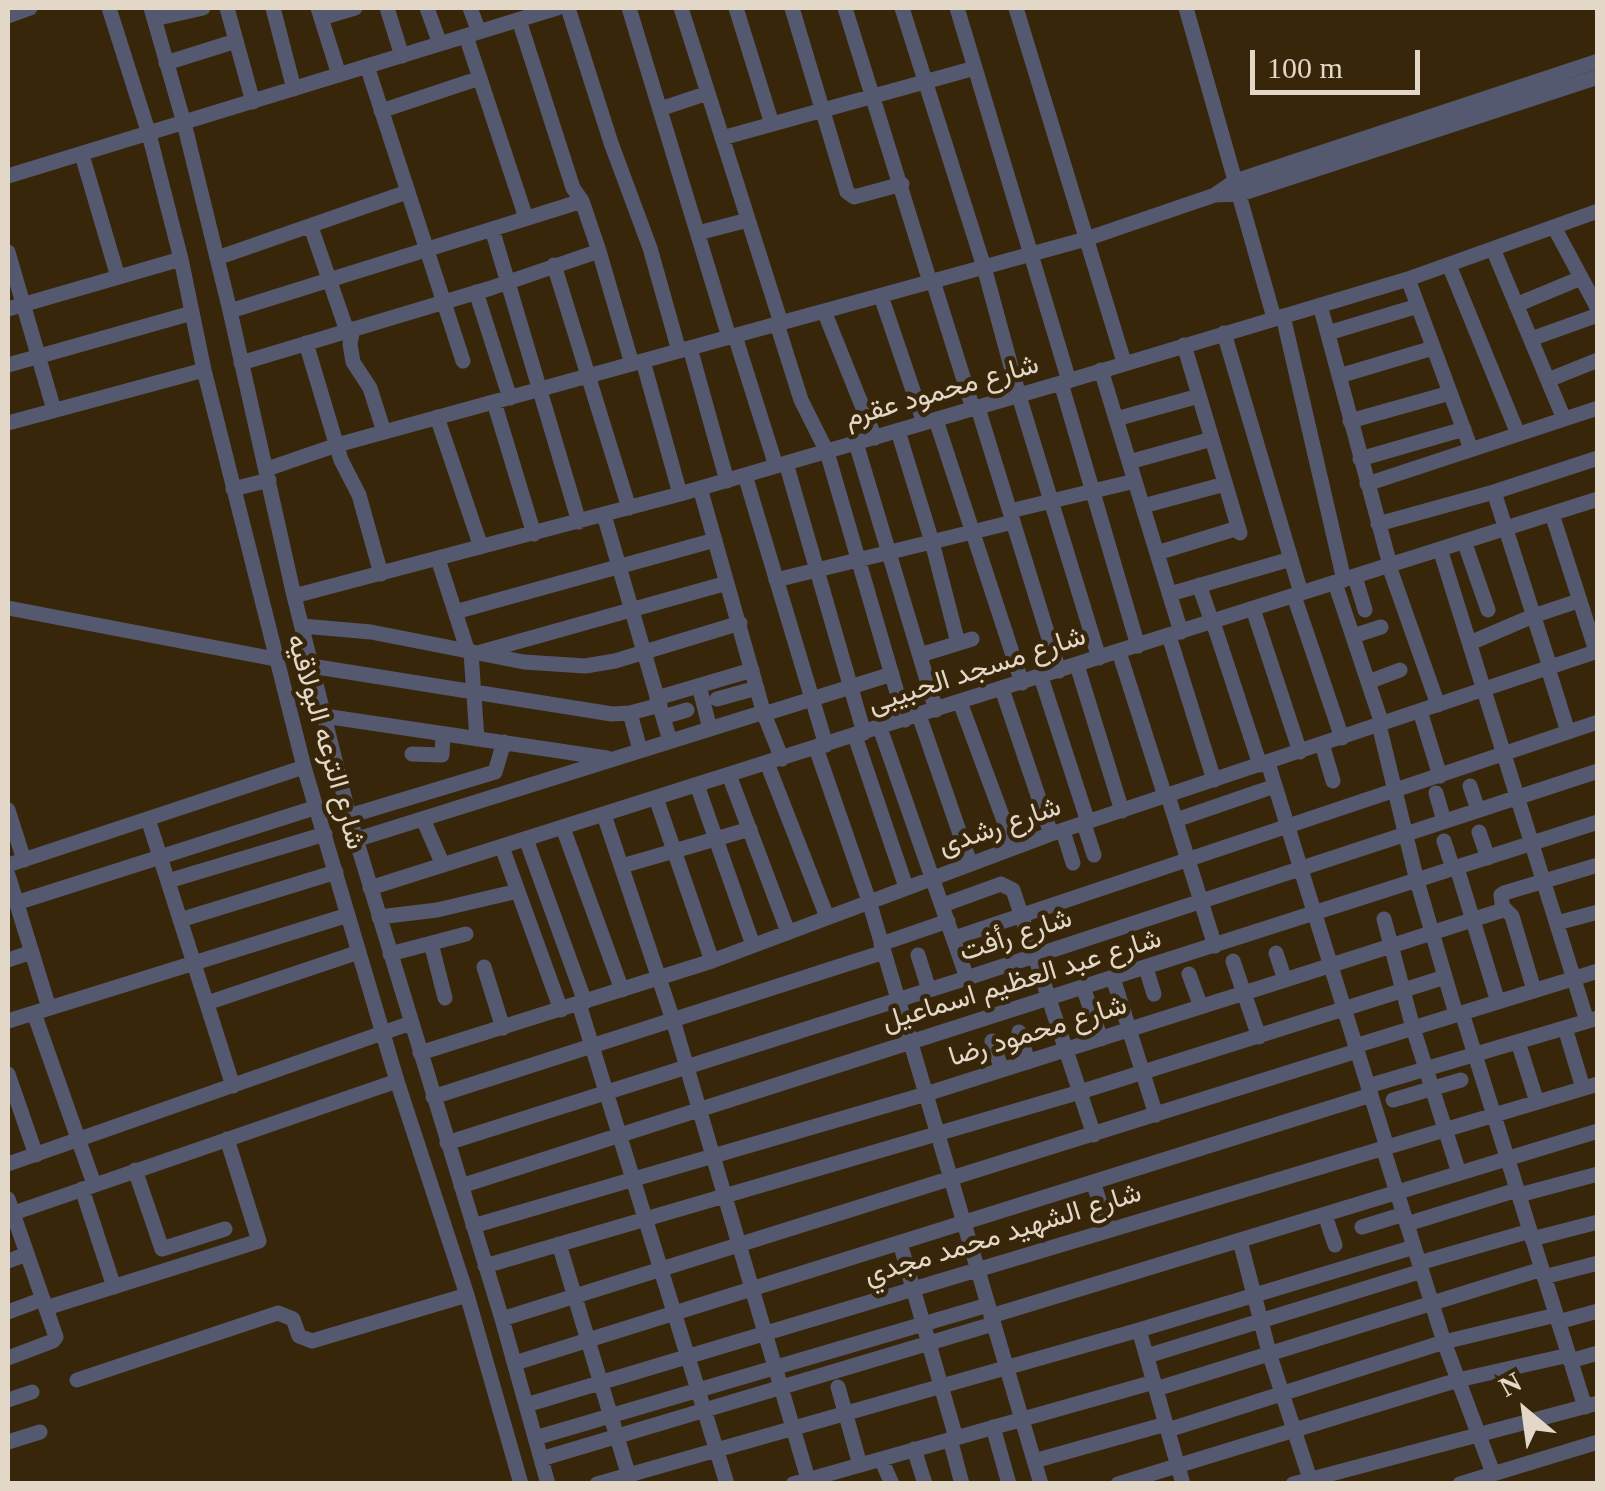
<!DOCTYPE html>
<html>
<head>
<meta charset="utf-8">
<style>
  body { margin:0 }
  #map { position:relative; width:1605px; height:1491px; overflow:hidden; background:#38260a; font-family:"Times New Roman",serif }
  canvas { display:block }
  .frame { position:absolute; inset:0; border:10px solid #e3d7c8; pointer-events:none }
  .north { position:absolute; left:1475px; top:1361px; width:100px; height:100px; -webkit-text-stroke:8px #38260a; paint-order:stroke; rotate:331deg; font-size:28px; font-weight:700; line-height:40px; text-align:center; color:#e3d7c8 }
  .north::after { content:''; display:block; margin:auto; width:35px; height:45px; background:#e3d7c8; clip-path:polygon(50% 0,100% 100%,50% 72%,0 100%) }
  .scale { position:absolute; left:1250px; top:50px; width:170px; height:45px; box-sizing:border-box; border:5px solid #e3d7c8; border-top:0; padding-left:12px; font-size:30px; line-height:35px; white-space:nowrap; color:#e3d7c8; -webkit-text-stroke:8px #38260a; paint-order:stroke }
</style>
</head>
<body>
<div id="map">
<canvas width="1605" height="1491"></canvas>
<div class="frame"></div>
<div class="north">N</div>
<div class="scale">100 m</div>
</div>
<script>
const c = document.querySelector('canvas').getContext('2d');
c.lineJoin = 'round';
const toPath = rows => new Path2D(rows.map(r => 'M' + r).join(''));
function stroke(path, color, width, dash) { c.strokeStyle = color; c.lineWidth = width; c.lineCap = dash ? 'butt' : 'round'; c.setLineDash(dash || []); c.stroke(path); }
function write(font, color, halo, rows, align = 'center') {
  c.font = font + ' "Times New Roman",Vazirmatn,serif'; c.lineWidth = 9; c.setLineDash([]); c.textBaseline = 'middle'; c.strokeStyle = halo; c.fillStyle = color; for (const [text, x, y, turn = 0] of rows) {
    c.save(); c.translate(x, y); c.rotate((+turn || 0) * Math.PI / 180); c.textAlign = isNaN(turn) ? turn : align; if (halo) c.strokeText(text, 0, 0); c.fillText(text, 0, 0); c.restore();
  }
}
const minor = toPath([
  [109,8,149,134,181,259,204,370,304,767,397,1081,467,1295,521,1484],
  [151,8,184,123,230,311,294,596,349,816,502,1319,548,1484],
  [227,8,253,102],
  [273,8,294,89],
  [318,8,339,75],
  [387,8,402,56],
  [427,8,440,44],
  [470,8,479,32],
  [568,8,611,143,650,248,679,351],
  [629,8,729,337],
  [681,8,781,323],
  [736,8,772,124],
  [792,8,847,192,854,197,902,184],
  [845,8,930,282],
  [902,8,984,267,1019,396,1099,658],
  [957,8,1069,381],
  [1016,8,1124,362],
  [1186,8,1274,318],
  [8,16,30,8],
  [321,18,355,8],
  [154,19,203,8],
  [519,20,573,188,582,201,599,251,632,364],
  [466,36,526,218],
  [166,63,236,41],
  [367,66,463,361],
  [660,109,708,93],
  [381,111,480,78],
  [722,138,975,68],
  [82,155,118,277],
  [8,176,557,8],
  [1215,195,1240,194,1598,77],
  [311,227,347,331],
  [1554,227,1598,309],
  [492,229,579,522],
  [698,233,748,220],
  [1493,249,1564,419],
  [8,252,54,410],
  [217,258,407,192],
  [554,265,629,508],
  [1449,265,1518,434],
  [1408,279,1471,449],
  [933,281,973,409],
  [476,292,510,398],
  [881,296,924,423],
  [1320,305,1390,565],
  [1516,305,1581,278],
  [8,309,181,259],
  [230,311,582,201],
  [824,311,875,438],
  [1283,316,1344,580],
  [777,324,801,400,827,452,905,720],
  [353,329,350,344,353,362,370,388,384,432],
  [1224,333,1301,593],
  [1328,333,1418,306],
  [735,336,776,466],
  [1531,339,1598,315],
  [306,343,341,460,359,495,381,574],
  [1184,345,1240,533],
  [690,348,727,481],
  [643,361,680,494],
  [241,363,491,288,599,251],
  [8,365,192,313],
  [1101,370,1181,632],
  [1339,376,1433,348],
  [1548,380,1598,360],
  [1061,383,1138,646],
  [494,402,534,534],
  [978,408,1059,671],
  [437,417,481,547],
  [1116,419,1199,396],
  [936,420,1022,683],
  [1350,421,1450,393],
  [8,423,204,370],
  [898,431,932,542,958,643],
  [856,443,936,710],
  [1360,459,1464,429],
  [1129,462,1212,439],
  [786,463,864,733],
  [267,469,337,445,1086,239,1215,195,1235,181,1598,61],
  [745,475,826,745],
  [1367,484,1598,408],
  [700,488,764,714,782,759],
  [233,489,269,480],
  [1494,492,1550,667],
  [1143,506,1225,484],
  [1010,511,1135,481],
  [1552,514,1596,651],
  [604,515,670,741],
  [1378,524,1494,492,1598,458],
  [1464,541,1488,610],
  [1440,549,1587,1021],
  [1157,553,1238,528],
  [438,559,468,652],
  [1389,566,1438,705],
  [1355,577,1365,610],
  [776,580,1013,522],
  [1335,583,1382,724],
  [1199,585,1212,622],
  [1170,594,1291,559],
  [294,596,680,494,1061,383,1408,279,1598,211],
  [1294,596,1342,738],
  [8,608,275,659],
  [1253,609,1300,752],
  [455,612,715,540],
  [1213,622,1260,765],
  [302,626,371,632,524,662,585,666,615,661,740,623],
  [1169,636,1214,780],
  [1353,636,1381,627],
  [1470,643,1533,616,1578,601],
  [481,652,727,583],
  [1119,652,1165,796],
  [471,653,477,739],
  [920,655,972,639],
  [1077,665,1122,811],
  [311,666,612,714,630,713,660,705],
  [1548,668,1568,732],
  [1041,677,1088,822],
  [1368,682,1400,670],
  [699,686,710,729],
  [1002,689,1051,834],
  [657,698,752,670],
  [717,699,757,688],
  [960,702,1014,848],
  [1420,711,1440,776],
  [630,713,640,750],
  [764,714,892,674],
  [919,715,970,863],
  [324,716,607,758],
  [663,717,687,710],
  [1379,725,1417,881,1456,1014],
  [880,728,967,978],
  [855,736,906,887],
  [1322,744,1333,781],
  [816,748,869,901,1041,1484],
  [412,754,442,755,443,734],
  [767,763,827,917],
  [1268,763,1387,1147],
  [729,775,788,932],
  [697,785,753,945],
  [1470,786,1478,810],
  [1436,793,1444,821],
  [1168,796,1215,946],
  [656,798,712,961],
  [8,810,24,860],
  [604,815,673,1020,808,1479],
  [349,816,495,772,504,742],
  [148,819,233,1086],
  [423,819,443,865],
  [1176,820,1275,786],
  [1084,824,1094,855],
  [563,828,622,990],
  [1063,831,1073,863],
  [1479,832,1488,858],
  [526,839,585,1002],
  [355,840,764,712],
  [1444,841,1453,869],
  [502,847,561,1010],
  [8,865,304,767],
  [622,866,750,829],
  [1457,868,1498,1002],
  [8,875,49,1008],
  [168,881,325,834],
  [370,888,1598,499],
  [16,903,317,807],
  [943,905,1001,884,1013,890,1094,1135],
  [1504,908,1512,916,1534,990],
  [379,917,437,910,518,891],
  [1384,919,1413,1028,1459,1173],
  [180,920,336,872],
  [1557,923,1598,912],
  [954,938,1598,722],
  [431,943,445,998],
  [881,944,948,921],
  [1276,953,1285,980],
  [390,954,466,934],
  [918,955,929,990],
  [8,960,32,952],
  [1233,961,1259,1037],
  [484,967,503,1028],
  [1146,968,1154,994],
  [1189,974,1201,1007],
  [1113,978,1156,1115],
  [1083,987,1101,1039],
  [207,1003,359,952],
  [579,1004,727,1484],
  [34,1013,94,1184],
  [1462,1013,1585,1407],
  [8,1021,348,915],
  [1565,1028,1583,1088],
  [1019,1032,1028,1062],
  [992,1041,1002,1070],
  [1518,1042,1537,1102],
  [1355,1046,1598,971],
  [420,1053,712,961,1051,834,1598,651],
  [8,1074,36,1155],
  [1368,1086,1598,1018],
  [433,1097,884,952],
  [1393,1100,1461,1080],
  [447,1143,967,978,1598,771],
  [1383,1148,1444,1342,1493,1473],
  [8,1164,411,1023],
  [135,1170,162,1249,225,1229],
  [1093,1182,1109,1230],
  [461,1186,1598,822],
  [82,1189,114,1287],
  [1519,1195,1598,1174],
  [8,1199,56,1337,53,1341,8,1358],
  [8,1215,397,1081],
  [1325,1215,1335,1245],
  [1407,1224,1517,1190],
  [473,1226,926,1094,1285,980,1503,910,1501,895,1504,893,1598,865],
  [1362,1227,1404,1214],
  [1532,1239,1598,1222],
  [1240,1241,1270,1356,1310,1479],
  [900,1243,956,1438],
  [559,1244,630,1480],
  [8,1261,27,1254],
  [1419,1263,1530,1231],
  [485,1266,1080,1092,1445,977],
  [1544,1277,1598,1263],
  [46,1308,259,1241,227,1139],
  [8,1312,43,1299],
  [991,1316,1598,1131],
  [502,1319,1357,1051],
  [1558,1322,1598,1311],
  [1139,1330,1183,1484],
  [1147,1356,1422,1271],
  [1570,1361,1598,1353],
  [515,1363,1371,1095],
  [77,1380,278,1313,293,1319,299,1336,312,1341,467,1295],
  [838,1387,860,1465],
  [1156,1389,1542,1269],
  [8,1400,32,1392],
  [526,1405,1598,1084],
  [993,1427,1009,1484],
  [1168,1430,1444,1342,1556,1315],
  [535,1438,988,1305],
  [950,1439,962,1484],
  [8,1442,40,1432],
  [914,1449,925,1484],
  [541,1459,993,1324],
  [881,1459,892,1484],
  [1034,1461,1166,1424],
  [597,1484,1139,1330,1414,1247],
  [793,1484,1154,1382],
  [1118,1484,1458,1380,1569,1355],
  [1293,1484,1598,1403],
  [1460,1484,1598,1442]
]);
const streetNames = [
  ["شارع محمود عقرم",942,392,-16],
  ["شارع مسجد الحبيبى",977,671,-18],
  ["شارع الترعه البولاقيه",325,742,74],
  ["شارع رشدى",1000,827,-19],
  ["شارع رأفت",1016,936,-18],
  ["شارع عبد العظيم اسماعيل",1022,981,-17],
  ["شارع محمود رضا",1038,1032,-17],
  ["شارع الشهيد محمد مجدي",1003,1235,-17]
];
stroke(minor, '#54596f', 15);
write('28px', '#e3d7c8', '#38260a', streetNames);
</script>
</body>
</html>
